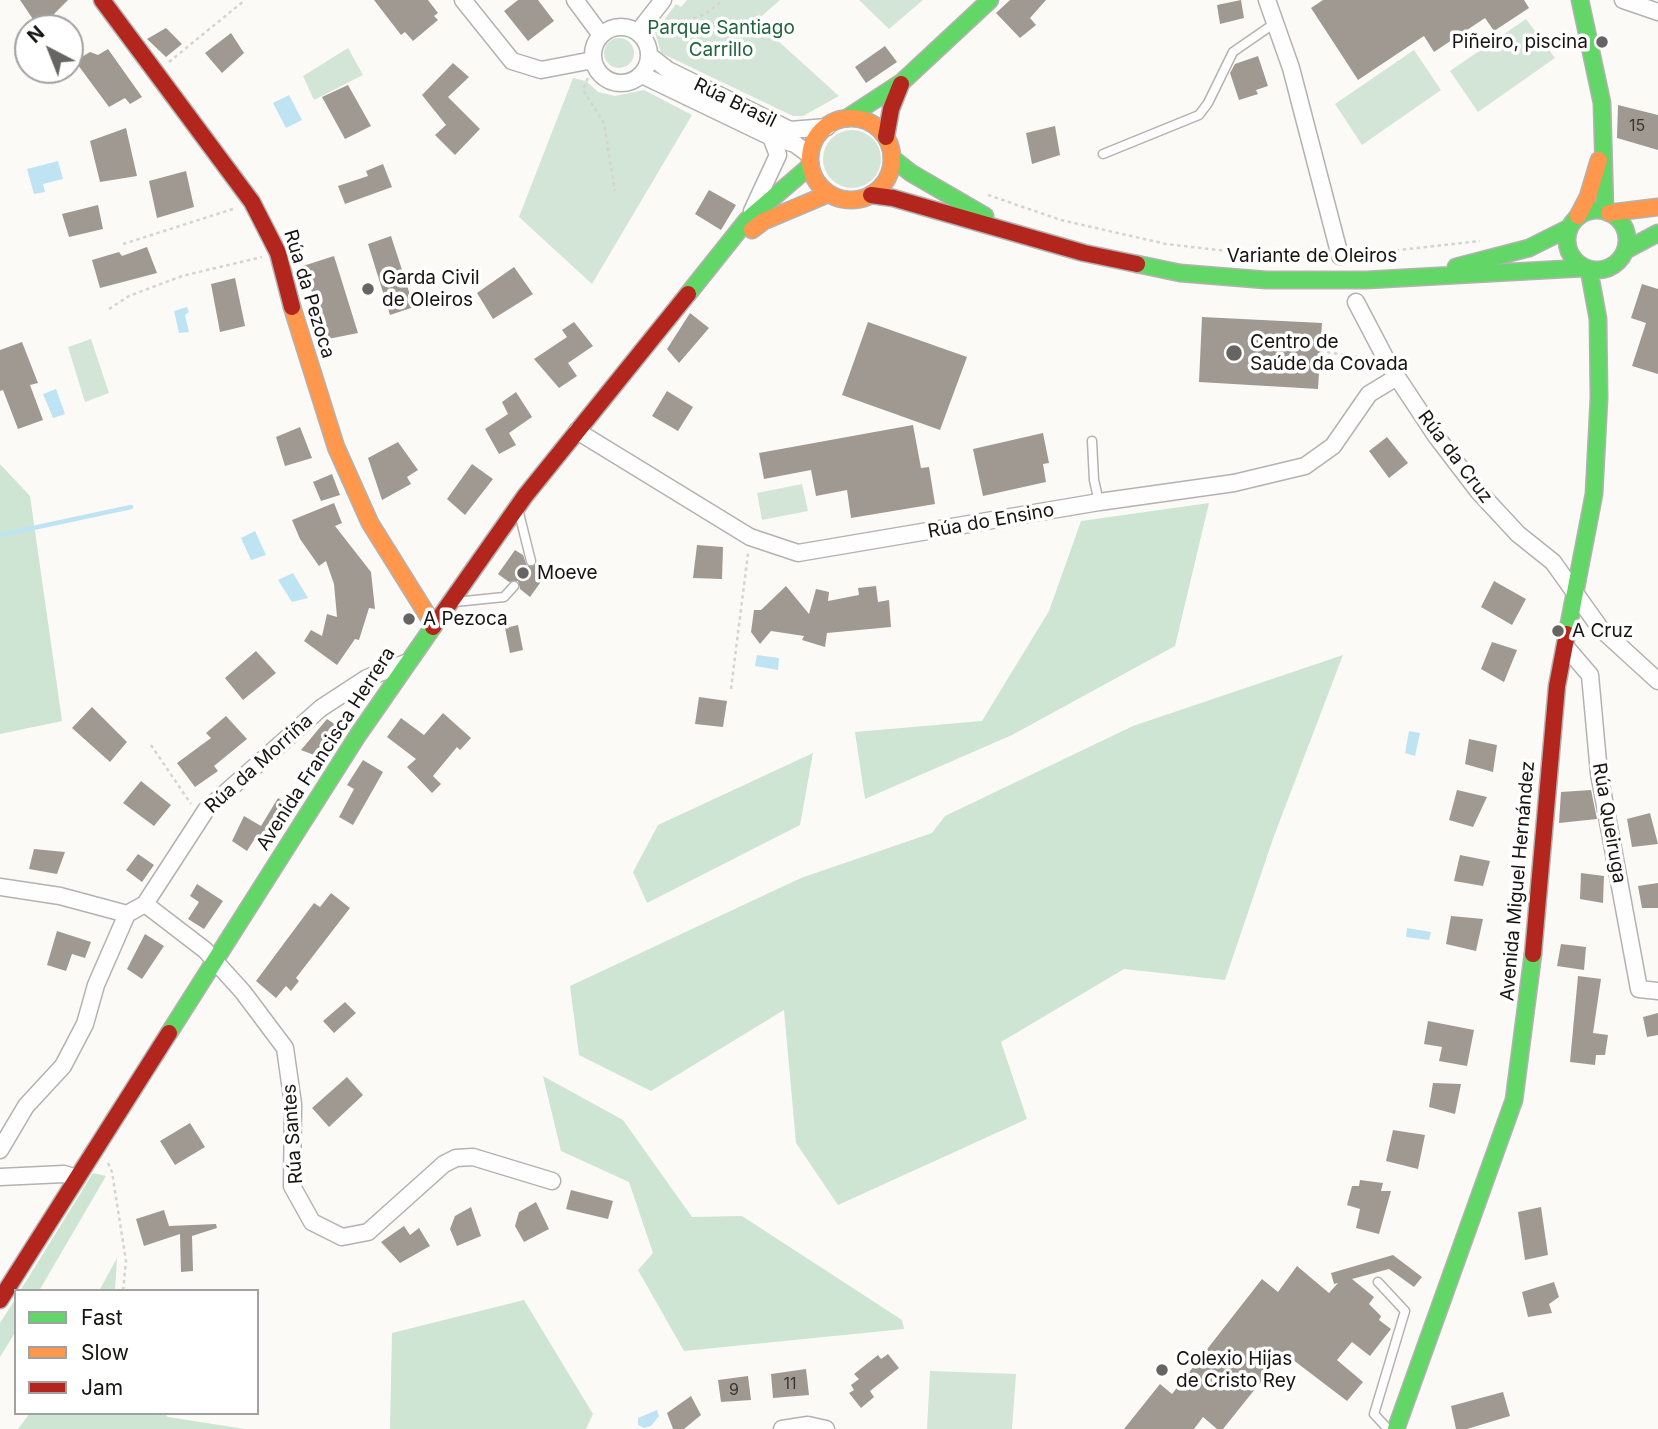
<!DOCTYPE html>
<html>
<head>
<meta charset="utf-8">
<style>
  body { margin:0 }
  #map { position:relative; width:1658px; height:1429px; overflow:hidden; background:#fcfaf7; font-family:Inter,sans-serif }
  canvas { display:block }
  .legend { position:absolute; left:14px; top:1289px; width:245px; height:126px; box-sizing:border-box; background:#fff; border:2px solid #a2a1a1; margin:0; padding:9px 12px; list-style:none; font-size:21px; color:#171513 }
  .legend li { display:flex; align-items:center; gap:14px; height:35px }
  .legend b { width:35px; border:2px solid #a2a1a1 }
  .north { position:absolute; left:14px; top:14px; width:70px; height:70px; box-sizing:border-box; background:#fff; border:2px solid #a2a1a1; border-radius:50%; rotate:318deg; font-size:19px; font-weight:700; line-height:28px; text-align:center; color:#171513 }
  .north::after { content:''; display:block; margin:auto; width:24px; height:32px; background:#676563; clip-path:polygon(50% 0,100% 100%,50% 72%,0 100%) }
</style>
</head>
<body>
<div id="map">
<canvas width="1658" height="1429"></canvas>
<ul class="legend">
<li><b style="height:9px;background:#63d668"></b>Fast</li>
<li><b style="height:9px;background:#ff974d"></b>Slow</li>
<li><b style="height:9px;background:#b3261e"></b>Jam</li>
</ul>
<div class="north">N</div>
</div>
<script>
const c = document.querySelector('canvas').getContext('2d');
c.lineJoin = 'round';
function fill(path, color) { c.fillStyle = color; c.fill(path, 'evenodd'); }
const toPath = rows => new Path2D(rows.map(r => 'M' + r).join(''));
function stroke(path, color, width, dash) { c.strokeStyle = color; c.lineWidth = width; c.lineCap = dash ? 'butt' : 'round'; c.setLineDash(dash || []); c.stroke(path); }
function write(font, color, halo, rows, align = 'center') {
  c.font = font + ' Inter,sans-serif'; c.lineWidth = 7; c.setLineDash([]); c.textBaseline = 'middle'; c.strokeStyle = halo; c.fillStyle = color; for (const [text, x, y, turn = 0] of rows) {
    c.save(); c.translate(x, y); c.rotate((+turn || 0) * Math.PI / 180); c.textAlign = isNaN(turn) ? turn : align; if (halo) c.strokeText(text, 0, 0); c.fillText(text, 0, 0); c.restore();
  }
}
const green = toPath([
  [687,0,780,0,756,21,839,96,803,116,793,116,661,53,655,32,676,4,681,7],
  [859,0,923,0,889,29],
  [1526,19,1555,58,1478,112,1450,71],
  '604 53a15 15 0 1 1 30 0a15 15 0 1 1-30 0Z',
  [348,48,363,75,314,100,303,76],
  [1414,50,1441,90,1362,145,1335,104],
  [573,78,586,81,598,92,615,96,644,90,692,115,592,284,519,217],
  '823 159a29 29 0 1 1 58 0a29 29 0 1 1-58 0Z',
  [91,339,109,393,85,402,68,347],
  [802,484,808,511,762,520,757,493],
  [930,1371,1016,1374,1012,1429,927,1429]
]);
const forest = toPath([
  [0,464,30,496,62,721,0,734],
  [1209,503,1175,646,1012,735,865,799,855,732,982,721,1049,611,1081,521],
  [1343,655,1274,836,1225,980,1124,969,1001,1042,1027,1119,838,1205,796,1143,784,1010,651,1091,579,1055,570,986,801,878,932,833,945,816,1133,726],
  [813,753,800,825,647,903,633,872,658,825],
  [543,1076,623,1120,692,1217,742,1216,902,1320,904,1329,684,1351,638,1270,653,1253,629,1182,561,1151],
  [93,1173,106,1176,39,1291,20,1291],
  [117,1258,115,1291,99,1291],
  [16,1298,16,1331,0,1357,0,1323],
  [524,1300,593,1414,586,1429,390,1429,392,1333],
  [30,1413,163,1413,168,1417,245,1429,18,1429]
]);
const water = toPath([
  [289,95,302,120,286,128,273,103],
  [58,161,63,179,43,184,45,192,34,194,27,169],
  [187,307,189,312,185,315,189,332,179,333,174,311],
  [56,389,65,414,53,418,43,394],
  [255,531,266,555,251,560,241,538],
  [293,573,308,598,292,602,278,580],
  [757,655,779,658,778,670,755,666],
  [1409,731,1420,733,1415,756,1405,753],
  [1407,928,1431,932,1429,940,1406,937],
  [657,1410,659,1416,651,1426,644,1428,638,1425,638,1418]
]);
const stream = toPath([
  [0,535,131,507]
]);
const building = toPath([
  [20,0,68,0,53,15,58,22,47,28,39,28],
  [374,0,428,0,438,13,434,16,438,20,413,41,405,32,401,35],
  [518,0,538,0,554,21,528,41,504,11],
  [1010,0,1046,0,1030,18,1036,25,1020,38,996,13],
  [1241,0,1244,18,1220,24,1217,5],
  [1323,0,1524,0,1529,8,1494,31,1485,18,1434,52,1424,36,1358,80,1311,8],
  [166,28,182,44,166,57,147,39],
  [231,33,244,53,222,73,205,53],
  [885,46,897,62,866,83,855,67],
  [108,49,142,97,130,104,125,98,109,107,75,61,90,52,98,55],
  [1258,56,1268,86,1256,90,1258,94,1239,100,1230,73,1235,64],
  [453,63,469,77,448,97,480,129,455,155,435,135,446,125,422,95],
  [348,85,371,126,345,139,322,97],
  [1618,105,1658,115,1658,150,1617,138],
  [1055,126,1060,155,1032,164,1026,133],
  [126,128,137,176,100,182,90,141],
  [383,164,392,187,345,204,338,186,368,176,366,171],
  [186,171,194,207,157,218,149,181],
  [709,190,736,205,721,230,695,214],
  [98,205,103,229,69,237,62,214],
  [391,236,414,307,390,315,368,244],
  [147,247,157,273,100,288,92,260,119,252,122,256],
  [334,256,358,333,328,339,303,266],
  [514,267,533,294,493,319,477,293],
  [235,278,245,326,220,332,211,284],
  [1642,284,1658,289,1658,374,1632,366,1646,323,1631,318],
  [690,313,709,328,679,363,667,349],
  [1202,317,1322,323,1318,389,1199,382],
  [574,322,593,346,568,363,577,376,559,388,534,359,567,337,562,330],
  [868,322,967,357,940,430,842,395],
  [22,342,38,383,30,385,43,420,18,429,3,390,0,391,0,350],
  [667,391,693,407,678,431,652,416],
  [516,392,532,417,509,433,516,445,499,454,485,429,508,414,502,402],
  [913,425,921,468,929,467,935,504,851,518,847,490,816,496,811,470,764,479,759,453],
  [300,427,312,458,285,466,276,437],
  [1043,433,1049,463,1043,464,1046,482,983,496,973,449],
  [1387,437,1408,463,1389,478,1369,451],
  [398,442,418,470,407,477,411,484,382,500,368,458],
  [472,464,493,479,465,515,447,499],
  [332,474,340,495,321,501,313,482],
  [334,503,342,523,335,526,371,572,375,609,369,608,359,640,355,639,337,665,304,641,311,630,322,636,327,614,337,617,334,584,326,561,319,566,300,539,292,520],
  [697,545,723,547,722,579,693,578],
  [515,550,523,555,527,566,536,564,548,572,530,597,520,589,518,581,509,582,498,574],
  [1494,581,1526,599,1512,625,1481,607],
  [786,586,809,614,816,589,829,592,828,601,859,595,858,588,876,586,878,602,889,600,891,627,827,633,825,647,802,640,804,636,771,631,760,644,751,632,754,610,761,610],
  [518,625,523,650,510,653,505,628],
  [1492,642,1517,650,1504,682,1481,669],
  [256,651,276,673,243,700,225,678],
  [699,697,727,701,723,727,695,724],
  [92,707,127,742,110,762,72,728],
  [443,713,471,738,460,750,457,747,433,776,441,784,432,793,407,767,416,759,387,737,401,718,424,735],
  [226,716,247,739,214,766,218,771,195,787,177,763,211,738,206,733],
  [327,719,336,725,314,755,301,750],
  [1469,739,1497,745,1493,772,1465,764],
  [363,760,383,772,353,825,339,817,354,789,347,785],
  [141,781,171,805,154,826,123,803],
  [1457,790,1487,797,1473,827,1449,820],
  [1591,790,1597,819,1559,823,1561,792],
  [278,798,293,808,266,849,254,840,247,851,232,841,244,816,261,826],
  [1650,813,1658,844,1632,847,1627,819],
  [34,849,65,852,57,874,29,869],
  [138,854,154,865,142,882,126,870],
  [1460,855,1490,861,1483,886,1454,881],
  [1581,873,1604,876,1603,903,1580,899],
  [1658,883,1658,908,1642,908,1638,886],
  [197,884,223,901,204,929,188,919,199,902,190,896],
  [331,893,350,908,296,978,299,981,291,991,286,986,276,998,256,981,314,903,320,907],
  [1451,916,1483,919,1476,951,1446,944],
  [57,931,91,942,85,958,72,954,66,971,47,965],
  [145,934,164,946,142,979,127,969],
  [1561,944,1586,947,1584,970,1557,966],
  [1578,976,1601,979,1593,1033,1608,1035,1605,1055,1596,1055,1595,1065,1570,1062],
  [345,1002,356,1013,334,1033,323,1021],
  [1658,1013,1658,1035,1647,1037,1643,1017],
  [1428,1021,1474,1030,1467,1066,1439,1061,1442,1047,1424,1044],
  [347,1077,363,1095,329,1127,312,1108],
  [1433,1083,1461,1084,1455,1114,1429,1107],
  [190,1123,205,1147,175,1165,160,1141],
  [1393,1130,1425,1135,1418,1169,1386,1161],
  [1360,1180,1383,1183,1381,1191,1391,1191,1379,1234,1356,1228,1360,1209,1347,1205,1352,1186,1359,1186],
  [571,1190,613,1201,608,1219,566,1209],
  [536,1202,549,1229,524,1242,515,1226,519,1212],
  [471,1207,481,1236,457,1246,450,1229,455,1216],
  [1541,1207,1548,1255,1525,1260,1518,1212],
  [164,1210,169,1226,216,1224,217,1228,192,1236,193,1271,181,1272,180,1234,144,1246,136,1219],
  [404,1226,410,1235,419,1228,430,1246,400,1263,381,1242],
  [1393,1255,1422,1277,1414,1287,1389,1269,1352,1279,1374,1297,1369,1304,1381,1316,1379,1320,1391,1329,1370,1356,1352,1342,1337,1360,1363,1382,1347,1401,1284,1353,1223,1429,1217,1429,1203,1417,1194,1429,1124,1429,1160,1384,1172,1394,1262,1279,1278,1292,1297,1266,1329,1293,1338,1283,1334,1284,1331,1273],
  [1554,1282,1559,1297,1549,1304,1552,1313,1528,1317,1522,1292],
  [888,1354,899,1368,870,1391,874,1397,861,1408,849,1393,854,1390,851,1385,859,1379,854,1374,878,1355,881,1359],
  [806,1369,809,1395,773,1398,771,1374],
  [748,1376,751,1400,721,1402,718,1380],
  [1503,1392,1510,1416,1467,1429,1456,1429,1451,1406],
  [691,1396,701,1415,684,1429,673,1429,667,1413]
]);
const path = toPath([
  [666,22,687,21,705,14,723,0],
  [169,62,245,0],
  [588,78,583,90,604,123,615,191],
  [988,195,1061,220,1166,244,1287,258,1323,256],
  [123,244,233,209],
  [1354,255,1480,241],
  [109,309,129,296,182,276,262,257],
  [1320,351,1369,359],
  [731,689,748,553],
  [151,745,191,804],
  [108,1163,112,1172,126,1261,123,1291]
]);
const lane = toPath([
  [1103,154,1199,115,1208,103,1233,52,1275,23],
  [1092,441,1094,480,1099,502],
  [519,513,531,561],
  [455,602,504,597,514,586],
  [1378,1282,1405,1311,1374,1414,1388,1429]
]);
const street = toPath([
  [463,0,512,61,541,70,593,60],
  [575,0,601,35],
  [1267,0,1291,68,1340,256],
  [1623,0,1658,12],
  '593 55a28 28 0 1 1 56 0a28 28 0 1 1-56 0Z',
  [638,32,663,0],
  [650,56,668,70,790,130,827,127],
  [642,75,771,137,795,144,810,155],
  [752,211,778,155,771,137],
  [1356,302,1389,365,1436,436,1478,491,1518,534,1553,562,1600,628,1658,681],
  [577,431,750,537,798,553,1099,502,1234,483,1305,466,1333,446,1369,394,1397,377],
  [1565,646,1590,675,1599,773,1639,989,1658,991],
  [0,887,60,896,127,914],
  [145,904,205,950,243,992,285,1048,293,1104,292,1186,312,1222,342,1237,368,1232,444,1164,456,1158,473,1157,552,1181],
  [0,1150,26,1106,63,1066,85,1024,96,985,127,914,145,904,206,810,321,708,367,678,408,662],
  [0,1177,64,1174,77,1178],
  [782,1429,808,1425,826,1429]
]);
const fast = toPath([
  [1580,0,1602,103,1605,211],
  [847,118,902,82,990,0],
  [892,158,911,173,985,216],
  '1567 240a30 30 0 1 1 60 0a30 30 0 1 1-60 0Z',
  [1626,250,1658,233],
  [1137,264,1180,273,1266,280,1366,280,1583,268],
  [1456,267,1529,248,1569,228],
  [688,294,747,220,810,166],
  [1567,634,1594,494,1599,398,1598,319,1589,270],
  [169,1033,358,735,433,627],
  [1396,1429,1514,1100,1533,954]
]);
const slow = toPath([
  '810 159a41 41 0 1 1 82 0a41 41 0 1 1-82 0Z',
  [1609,213,1658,207],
  [1578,216,1588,197,1599,160],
  [752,230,764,221,828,194],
  [292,307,336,447,370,523,433,624]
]);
const jam = toPath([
  [102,0,252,202,278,253,292,307],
  [886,137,891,109,901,84],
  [871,195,893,198,1084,253,1137,264],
  [433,627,525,496,688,294],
  [1533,954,1557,686,1567,634],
  [0,1300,169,1033]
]);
const markers = [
  [1602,42,7,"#676563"],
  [368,289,7,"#676563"],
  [1234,353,9,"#676563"],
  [523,573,7,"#676563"],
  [409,619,7,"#676563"],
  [1558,631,7,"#676563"],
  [1162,1370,7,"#676563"]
];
const numberNames = [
  ["15",1637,126],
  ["11",790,1384],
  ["9",734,1390]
];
const parkNames = [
  ["Parque Santiago",721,28],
  ["Carrillo",721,50]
];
const poiNames = [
  ["Piñeiro, piscina",1588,42,"right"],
  ["Garda Civil",382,278],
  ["de Oleiros",382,300],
  ["Centro de",1250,342],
  ["Saúde da Covada",1250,364],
  ["Moeve",537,573],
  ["A Pezoca",423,619],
  ["A Cruz",1572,631],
  ["Colexio Hijas",1176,1359],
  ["de Cristo Rey",1176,1381]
];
const streetNames = [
  ["Rúa Brasil",735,103,26],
  ["Variante de Oleiros",1312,256],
  ["Rúa da Pezoca",309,294,73],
  ["Rúa da Cruz",1455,457,53],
  ["Rúa do Ensino",991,521,-10],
  ["Avenida Francisca Herrera",326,749,-57],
  ["Rúa da Morriña",259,764,-42],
  ["Rúa Queiruga",1609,823,80],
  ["Avenida Miguel Hernández",1518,881,-85],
  ["Rúa Santes",293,1134,-94]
];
fill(green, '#d3e5d6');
fill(forest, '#cde5d2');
fill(water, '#bee4f3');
stroke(stream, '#bee4f3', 4.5);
fill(building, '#a09991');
stroke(lane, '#b3b2b0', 11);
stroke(street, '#b3b2b0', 19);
stroke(fast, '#b3b2b0', 19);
stroke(slow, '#b3b2b0', 19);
stroke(jam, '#b3b2b0', 19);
stroke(path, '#d5d4d3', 2.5, [3.5, 3.5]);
stroke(lane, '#fffefe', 8);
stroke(street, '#fffefe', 16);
stroke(fast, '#63d668', 16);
stroke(slow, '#ff974d', 16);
stroke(jam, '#b3261e', 16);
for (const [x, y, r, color] of markers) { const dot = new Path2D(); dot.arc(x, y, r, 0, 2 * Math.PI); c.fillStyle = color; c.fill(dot); stroke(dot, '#fff', 2.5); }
write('16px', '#393632', null, numberNames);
write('19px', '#20643d', '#fff', parkNames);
write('19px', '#171513', '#fff', poiNames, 'left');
write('19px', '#171513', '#fff', streetNames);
</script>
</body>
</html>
